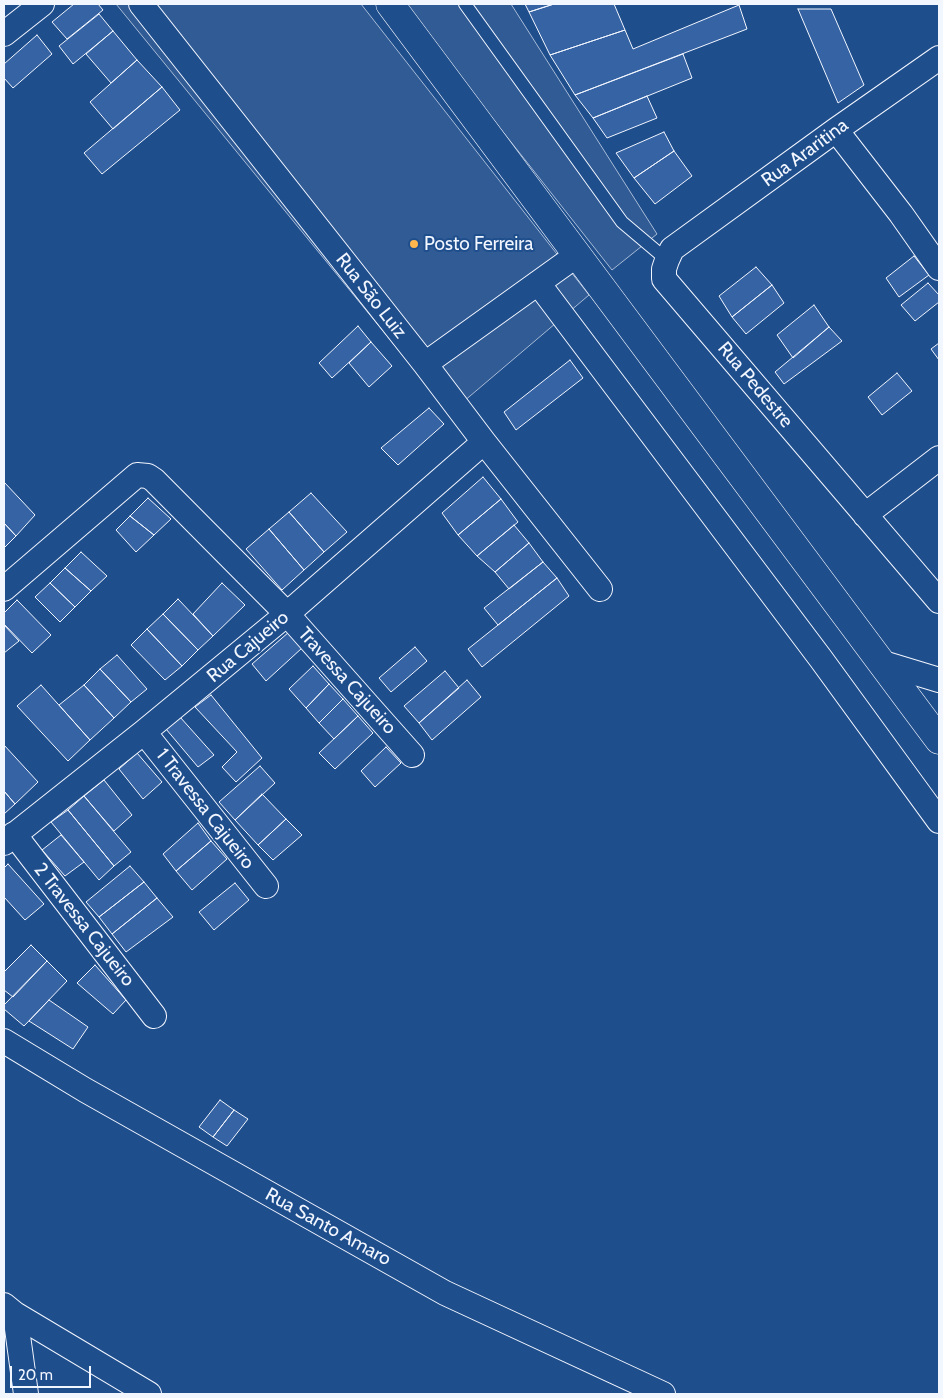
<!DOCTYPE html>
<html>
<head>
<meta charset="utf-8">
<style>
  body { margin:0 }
  #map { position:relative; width:943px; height:1398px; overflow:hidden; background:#1f4e8c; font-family:Cabin,sans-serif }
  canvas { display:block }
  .frame { position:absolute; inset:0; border:5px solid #f2f6ff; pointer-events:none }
  .scale { position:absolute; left:10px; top:1366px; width:81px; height:22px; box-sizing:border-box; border:2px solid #f2f6ff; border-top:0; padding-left:6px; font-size:15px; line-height:18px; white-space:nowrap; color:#f2f6ff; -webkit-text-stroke:4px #1f4e8c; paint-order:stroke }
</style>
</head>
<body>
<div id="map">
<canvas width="943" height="1398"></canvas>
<div class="frame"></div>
<div class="scale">20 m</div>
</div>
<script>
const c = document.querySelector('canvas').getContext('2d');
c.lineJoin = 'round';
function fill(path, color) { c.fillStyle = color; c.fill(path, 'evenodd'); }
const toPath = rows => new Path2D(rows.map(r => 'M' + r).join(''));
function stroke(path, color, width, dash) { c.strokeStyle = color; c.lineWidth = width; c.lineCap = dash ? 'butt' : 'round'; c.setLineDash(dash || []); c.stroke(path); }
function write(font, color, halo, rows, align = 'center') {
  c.font = font + ' Cabin,sans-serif'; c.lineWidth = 4; c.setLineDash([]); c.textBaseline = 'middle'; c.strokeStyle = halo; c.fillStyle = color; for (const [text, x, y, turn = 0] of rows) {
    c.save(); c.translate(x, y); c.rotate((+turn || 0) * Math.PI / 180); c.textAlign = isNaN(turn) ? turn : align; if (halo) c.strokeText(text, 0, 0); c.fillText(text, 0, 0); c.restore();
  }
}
const built = toPath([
  [116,4,361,4,589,295,450,413,116,4],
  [404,4,511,4,657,234,612,270,421,28,404,4]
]);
const building = toPath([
  [74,4,98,4,103,10,67,39,52,22,74,4],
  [525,4,554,4,529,12,525,4],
  [554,4,614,4,625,30,550,55,529,12,554,4],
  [739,5,747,29,575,95,550,55,625,30,633,49,739,5],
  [798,9,831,9,864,85,838,103,798,9],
  [99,14,113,31,73,64,59,46,99,14],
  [113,31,137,60,111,83,86,54,113,31],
  [37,35,52,54,13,88,4,78,4,64,37,35],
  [683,54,692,78,593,118,575,95,683,54],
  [137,60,162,87,113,129,90,102,137,60],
  [162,87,180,110,102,174,84,153,162,87],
  [647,96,657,118,607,138,593,118,647,96],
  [664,132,674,151,634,178,616,153,664,132],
  [674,151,692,176,655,204,634,178,674,151],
  [914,256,929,275,899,297,886,278,914,256],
  [756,267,772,285,732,317,719,296,756,267],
  [928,283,939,295,939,302,915,321,901,305,928,283],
  [772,285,784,303,746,334,732,317,772,285],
  [814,305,829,327,793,358,777,335,814,305],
  [358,326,371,342,332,378,319,363,358,326],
  [829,327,842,341,784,384,775,372,829,327],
  [371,342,392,366,369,387,349,363,371,342],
  [939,343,939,360,931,349,939,343],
  [570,360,583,378,516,430,504,412,570,360],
  [897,373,912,391,882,415,868,397,897,373],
  [429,408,444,424,398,465,381,448,429,408],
  [483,477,501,499,458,535,442,513,483,477],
  [4,482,35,515,16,536,4,523,4,482],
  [311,493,347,532,324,552,289,512,311,493],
  [148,498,171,519,154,535,130,516,148,498],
  [501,499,518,522,477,556,458,535,501,499],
  [289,512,324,552,304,570,269,529,289,512],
  [130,516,154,535,136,552,116,530,130,516],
  [4,523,16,536,4,548,4,523],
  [514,525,529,543,495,572,477,556,514,525],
  [269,529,304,570,282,590,246,549,269,529],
  [529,543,543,562,509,589,495,572,529,543],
  [81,552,107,576,91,591,65,568,81,552],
  [543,562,557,578,498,625,484,608,543,562],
  [65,568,91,591,75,607,50,583,65,568],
  [557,578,569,596,482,667,468,649,557,578],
  [50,583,75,607,60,622,35,597,50,583],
  [222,583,245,605,213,636,193,614,222,583],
  [178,599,213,636,198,650,163,614,178,599],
  [17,600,51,635,32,653,4,624,4,613,17,600],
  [163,614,198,650,182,666,147,629,163,614],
  [4,625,19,641,4,653,4,625],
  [147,629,182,666,165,680,131,645,147,629],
  [289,632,302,648,266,681,252,664,289,632],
  [415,647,427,661,391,692,379,678,415,647],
  [117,655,147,689,131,702,100,669,117,655],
  [313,666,329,684,306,708,289,689,313,666],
  [100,669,131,702,114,718,84,685,100,669],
  [445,671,459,688,419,723,404,706,445,671],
  [467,680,481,697,432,740,419,723,467,680],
  [329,684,343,699,319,723,306,708,329,684],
  [41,685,90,740,68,761,17,706,41,685],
  [84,685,114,718,90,740,59,705,84,685],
  [211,695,262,758,236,782,222,767,237,752,195,707,211,695],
  [343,699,358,716,334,739,319,723,343,699],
  [358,716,373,733,335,769,319,753,358,716],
  [180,717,214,755,198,767,166,729,180,717],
  [4,745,38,782,15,804,4,791,4,745],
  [386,747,401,763,375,787,361,771,386,747],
  [137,753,162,782,143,799,119,769,137,753],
  [260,766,275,783,235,820,219,802,260,766],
  [104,780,132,815,114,831,84,796,104,780],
  [4,791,15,804,4,814,4,791],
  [262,794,286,819,258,845,235,820,262,794],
  [84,796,131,852,114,866,68,810,84,796],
  [68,810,114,866,99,880,51,822,68,810],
  [286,819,302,835,273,860,258,845,286,819],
  [198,823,211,841,176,871,163,854,198,823],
  [61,835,84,862,65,876,42,850,61,835],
  [211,841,227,859,192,890,176,871,211,841],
  [8,864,44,904,25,920,4,897,4,868,8,864],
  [130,866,144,882,99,917,86,902,130,866],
  [144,882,157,898,112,934,99,917,144,882],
  [235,883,249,900,214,930,199,912,235,883],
  [157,898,173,917,126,952,112,934,157,898],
  [31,945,47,961,13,997,4,990,4,972,31,945],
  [47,961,67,981,24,1026,4,1009,4,1005,47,961],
  [95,965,126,1000,113,1014,77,983,95,965],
  [49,1000,88,1027,73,1049,29,1021,49,1000],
  [220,1100,234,1110,213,1137,199,1127,220,1100],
  [234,1110,248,1119,227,1146,213,1137,234,1110]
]);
const service = toPath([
  [465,4,622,222,667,260]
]);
const minor = toPath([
  [141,4,425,364,484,442,600,589],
  [4,34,42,4],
  [939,58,836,130,672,249,667,260,664,269,664,279,939,601],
  [836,130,901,214,939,268],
  [538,283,821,659,939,821],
  [425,364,577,255],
  [865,515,939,458],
  [4,589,137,475,148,476,154,480,287,614,412,755],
  [883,663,939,680],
  [144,732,266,886],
  [14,834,154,1016],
  [4,843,144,732,287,614,484,442],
  [4,1041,85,1090,445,1293,663,1394],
  [4,1305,15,1314,149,1394],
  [15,1314,26,1394]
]);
const trunk = toPath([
  [390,4,939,740]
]);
const markers = [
  [414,244,5,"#ffb74d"]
];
const streetNames = [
  ["Rua Araritina",805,153,-36],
  ["Rua São Luiz",371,296,52],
  ["Rua Pedestre",755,385,50],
  ["Rua Cajueiro",248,647,-40],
  ["Travessa Cajueiro",347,681,48],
  ["1 Travessa Cajueiro",205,809,52],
  ["2 Travessa Cajueiro",84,925,52],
  ["Rua Santo Amaro",328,1227,29]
];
const poiNames = [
  ["Posto Ferreira",424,244]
];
fill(built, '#305b95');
stroke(built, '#a8bbd7', 1);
fill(building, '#3563a3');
stroke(building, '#f2f6ff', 1);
stroke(service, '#f2f6ff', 14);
stroke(minor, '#f2f6ff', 26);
stroke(trunk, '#f2f6ff', 29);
stroke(service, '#1f4e8c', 12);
stroke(minor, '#1f4e8c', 24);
stroke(trunk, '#1f4e8c', 28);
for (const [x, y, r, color] of markers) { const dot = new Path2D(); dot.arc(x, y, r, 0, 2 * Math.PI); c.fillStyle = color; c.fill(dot); stroke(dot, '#1f4e8c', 2); }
write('19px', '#f2f6ff', '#1f4e8c', streetNames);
write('19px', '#f2f6ff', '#1f4e8c', poiNames, 'left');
</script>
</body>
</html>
